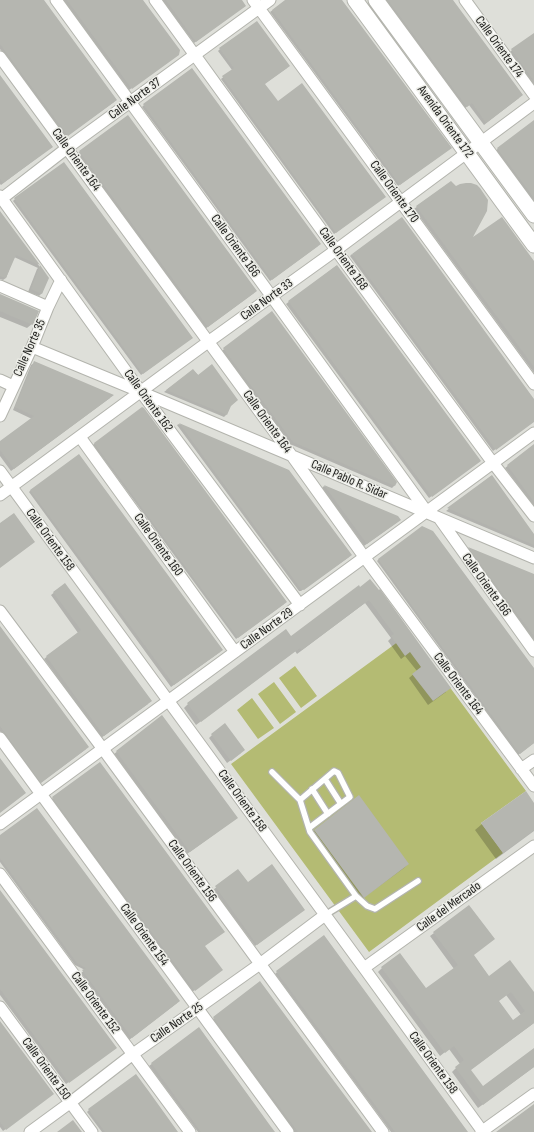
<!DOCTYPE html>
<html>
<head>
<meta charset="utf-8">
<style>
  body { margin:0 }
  canvas { display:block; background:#dedfd9 }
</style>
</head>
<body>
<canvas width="534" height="1132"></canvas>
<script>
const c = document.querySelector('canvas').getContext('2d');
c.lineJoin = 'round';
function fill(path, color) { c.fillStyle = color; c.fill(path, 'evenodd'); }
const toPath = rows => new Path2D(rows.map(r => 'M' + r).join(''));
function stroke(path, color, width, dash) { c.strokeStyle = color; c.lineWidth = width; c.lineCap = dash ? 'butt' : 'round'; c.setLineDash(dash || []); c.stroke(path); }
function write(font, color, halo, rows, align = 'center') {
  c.font = font + ' "Sofia Sans Condensed",sans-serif'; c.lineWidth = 3; c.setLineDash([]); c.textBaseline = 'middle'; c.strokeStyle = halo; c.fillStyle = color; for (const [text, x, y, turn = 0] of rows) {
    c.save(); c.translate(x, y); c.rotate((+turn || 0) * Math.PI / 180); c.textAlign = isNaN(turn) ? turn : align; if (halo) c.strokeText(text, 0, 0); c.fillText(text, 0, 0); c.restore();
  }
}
const green = toPath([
  [410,633,526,791,481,823,503,853,369,952,231,764],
  [295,666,317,696,301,708,279,678],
  [274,682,296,712,280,724,258,694],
  [252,698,274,728,258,739,237,710]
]);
const shadow = toPath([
  [0,0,43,0,114,102,65,137,0,49],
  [63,0,142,0,175,57,129,90],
  [162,0,241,0,243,7,194,43],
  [287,0,341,0,448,150,398,186,270,12],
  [384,0,452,0,519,98,484,125,469,105,464,109],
  [534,34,534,88,503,59,512,50],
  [220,49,287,68,264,84,278,102,383,198,334,234,221,79,232,70,218,51],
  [0,77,49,149,1,185,0,184],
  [144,105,318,246,270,281,142,107],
  [128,116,254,293,205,329,77,154],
  [534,121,534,203,495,151],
  [451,182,455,188,470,241,534,263,534,373,414,209],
  [15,199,189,340,141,375,13,201],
  [0,213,48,278,42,293,39,296,28,292,37,269,38,268,14,257,6,278,3,280,0,279],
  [352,254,534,401,534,421,493,451,350,256],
  [336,266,477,463,429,498,286,304],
  [0,295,32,324,27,328,0,317],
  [224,349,396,482,394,486,392,488,290,444,222,351],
  [34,363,110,398,11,471,0,456,0,443,32,419,13,410,31,365],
  [193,370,230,406,226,415,224,417,164,392],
  [179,424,288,471,349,557,301,591,299,591,177,425],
  [95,443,284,604,236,639,93,445],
  [534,446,534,507,505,468],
  [491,476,534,535,534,548,446,511],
  [324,486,397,517,397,522,364,546,322,488],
  [31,490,220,652,171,687,29,492],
  [468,548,534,575,534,642,466,550],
  [379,559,534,669,534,743,518,755,377,561],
  [65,584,148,704,101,738,44,659,78,633,51,595],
  [359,587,446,692,428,705,409,678,417,671,405,656,401,659,388,641,391,638,365,603,297,654,295,651,196,725,184,708,188,704,291,637],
  [0,627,86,749,39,784,0,731],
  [162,717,234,820,187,854,114,754],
  [212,735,241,753,227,763,209,738],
  [53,798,219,972,192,992,50,800],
  [534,804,534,831,496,859,475,830,482,824],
  [315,830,408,864,404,868,359,901,310,835],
  [0,837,177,1003,129,1040,81,973,85,970,75,965,0,862],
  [238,870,248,883,301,912,255,946,213,890],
  [0,891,113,1050,66,1084,0,995],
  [434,933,473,955,489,977,534,994,534,1023,470,1070,483,1087,534,1049,534,1067,478,1108,452,1072,460,1064,449,1049,440,1056,378,972,382,968,426,990,454,969,430,936],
  [506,995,521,1015,513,1021,498,1001],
  [277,972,464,1132,391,1132,275,974],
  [214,1018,371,1132,294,1132,212,1020],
  [0,1023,50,1096,3,1131,0,1127],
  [199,1028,274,1132,198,1132,149,1066],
  [89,1110,177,1132,102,1132,87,1112]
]);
const building = toPath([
  [0,0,44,0,117,100,68,136,0,44],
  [67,0,143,0,180,50,179,55,132,89],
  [166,0,242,0,246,6,196,42],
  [285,0,342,0,452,148,400,185,272,10],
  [388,0,453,0,523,95,486,123,472,103,467,107],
  [257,21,290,66,265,84,272,93,278,101,302,83,386,197,336,233,222,76,234,68,219,48],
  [534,33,534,81,511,49],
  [192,68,321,244,272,280,143,104],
  [0,75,53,147,3,183,0,179],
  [128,115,257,291,208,327,79,151],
  [534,120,534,198,497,148],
  [64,162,193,338,143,374,14,198],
  [451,181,456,186,460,184,466,183,471,183,477,185,480,188,488,200,487,211,473,237,502,217,534,261,534,367,416,206],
  [0,211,40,265,16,255,6,278,0,276],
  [402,217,534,399,534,422,496,450,352,254],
  [40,265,49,278,42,294,31,289],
  [337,265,481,461,432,497,288,301],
  [0,294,39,311,33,325,0,311],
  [272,311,397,482,395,486,293,442,223,348],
  [34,361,114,395,14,469,0,450,0,441,34,416,15,407],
  [212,364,238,400,231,406,227,415,166,390,193,369,198,375],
  [142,407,144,408,187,466,287,602,238,638,94,443],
  [179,423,289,470,352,555,304,590,301,589],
  [534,444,534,502,507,465],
  [79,454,223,650,174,685,30,490],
  [492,475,534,534,534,545,447,508],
  [324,485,398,516,401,520,367,544],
  [14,513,35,542,0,568,0,523],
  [422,526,433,531,534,668,534,743,520,754,378,559],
  [468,547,534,574,534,636,513,608],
  [370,579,379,590,380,589,451,688,433,701,412,674,421,667,410,652,405,656,391,636,394,634,369,600,302,650,300,648,201,722,187,703,286,629,291,636,359,585,360,587],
  [65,583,152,701,104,736,46,656,81,630,53,592],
  [0,626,89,747,41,783,0,726],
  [162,715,238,818,190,852,116,751],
  [225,723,245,750,231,761,211,734],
  [0,758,26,793,0,813],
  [100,762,225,932,205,946,223,970,195,991,52,797],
  [526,791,534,803,534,830,503,853,481,823],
  [359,795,409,864,364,898,314,830],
  [37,808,180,1001,132,1038,82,970,86,968,77,963,0,858,0,835],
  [272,864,305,910,257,945,215,886,238,869,248,882],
  [0,890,117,1048,69,1083,0,989],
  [469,905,495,939,474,955,489,976,510,960,534,992,534,1023,471,1070,483,1086,534,1048,534,1067,483,1105,455,1067,464,1060,454,1046,445,1053,381,967,400,953,426,988,458,965,433,932],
  [511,992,525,1011,513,1020,499,1001],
  [324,935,351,972,468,1132,395,1132,276,971],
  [260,981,322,1065,372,1132,298,1132,213,1017],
  [0,1021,54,1094,6,1130,0,1122],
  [199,1027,269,1124,275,1132,201,1132,151,1063],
  [136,1074,150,1093,178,1132,105,1132,88,1109],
  [534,1104,534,1132,496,1132,511,1121],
  [73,1120,82,1132,57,1132]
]);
const lane = toPath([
  [272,772,300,800],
  [325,779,341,804],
  [312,789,328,814],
  [309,828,350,797,338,773,334,771,300,800,310,832,356,896,367,906,375,909,418,881],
  [325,915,356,896]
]);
const street = toPath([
  [56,0,272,297,427,512],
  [155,0,336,250,493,463,534,516],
  [253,0,534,384],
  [465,0,534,95],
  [0,57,292,456,365,558,534,786],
  [0,196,141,392,300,605],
  [0,200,67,148,270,0],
  [0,286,48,307],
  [32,347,141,392,534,558],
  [0,380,13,386],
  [0,416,32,347,48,307,61,280],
  [80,437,235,652],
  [0,471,364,968,483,1132],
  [0,495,208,342,336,250,534,103],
  [439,518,534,651],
  [0,611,103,749,383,1132],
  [0,738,288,1132],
  [521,769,534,760],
  [0,824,534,433],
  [0,874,190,1132],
  [364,968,534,846],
  [0,1007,92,1132],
  [30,1132,71,1102,133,1054,260,964,325,915],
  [481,1132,534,1094]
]);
const secondary = toPath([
  [355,0,534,245],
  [376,0,534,215]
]);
const streetNames = [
  ["Calle Oriente 174",499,47,54],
  ["Calle Norte 37",135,99,-36],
  ["Avenida Oriente 172",445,122,54],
  ["Calle Oriente 164",76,160,54],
  ["Calle Oriente 170",394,192,54],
  ["Calle Oriente 166",235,246,54],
  ["Calle Oriente 168",343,259,54],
  ["Calle Norte 33",267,300,-36],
  ["Calle Norte 35",30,348,-66],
  ["Calle Oriente 162",148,401,54],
  ["Calle Oriente 164",267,422,54],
  ["Calle Pablo R. Sidar",349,480,23],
  ["Calle Oriente 158",50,540,54],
  ["Calle Oriente 160",158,545,54],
  ["Calle Oriente 166",486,585,54],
  ["Calle Norte 29",267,629,-36],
  ["Calle Oriente 164",458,684,53],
  ["Calle Oriente 158",242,801,54],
  ["Calle Oriente 156",192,871,54],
  ["Calle del Mercado",449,907,-36],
  ["Calle Oriente 154",144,935,54],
  ["Calle Oriente 152",95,1003,54],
  ["Calle Norte 25",177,1023,-35],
  ["Calle Oriente 158",433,1063,54],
  ["Calle Oriente 150",46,1069,54]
];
fill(green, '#b4bb73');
fill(shadow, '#0003');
fill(building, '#b5b6b0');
stroke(lane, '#b3b4ad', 8);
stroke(street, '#b3b4ad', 13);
stroke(secondary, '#b3b4ad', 17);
stroke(lane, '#fff', 5.5);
stroke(street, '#fff', 11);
stroke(secondary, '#fff', 15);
write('13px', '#21211f', '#ebece6', streetNames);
</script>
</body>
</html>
